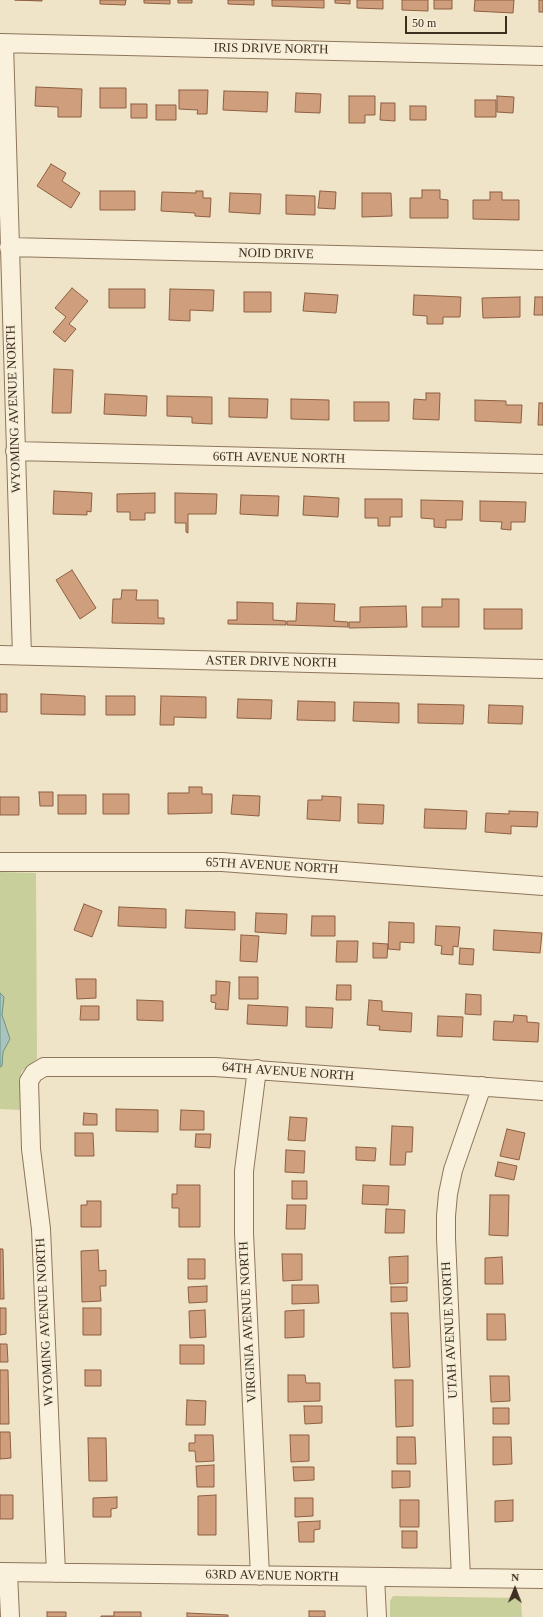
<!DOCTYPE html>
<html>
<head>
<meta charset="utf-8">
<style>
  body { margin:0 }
  #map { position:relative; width:543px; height:1617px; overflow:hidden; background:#f0e4c8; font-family:Georgia,serif }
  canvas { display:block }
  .north { position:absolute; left:495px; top:1569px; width:40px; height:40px; -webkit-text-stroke:3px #f7eed8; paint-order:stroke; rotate:1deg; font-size:11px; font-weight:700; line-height:16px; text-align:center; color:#3d2e20 }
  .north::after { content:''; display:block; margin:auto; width:14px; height:18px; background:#3d2e20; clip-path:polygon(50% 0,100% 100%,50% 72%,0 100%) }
  .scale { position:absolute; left:405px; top:16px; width:102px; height:18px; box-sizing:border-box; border:2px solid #3d2e20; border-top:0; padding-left:5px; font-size:12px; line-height:14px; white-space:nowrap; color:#3d2e20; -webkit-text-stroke:3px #f7eed8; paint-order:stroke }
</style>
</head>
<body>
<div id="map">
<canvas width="543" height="1617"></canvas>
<div class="north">N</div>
<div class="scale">50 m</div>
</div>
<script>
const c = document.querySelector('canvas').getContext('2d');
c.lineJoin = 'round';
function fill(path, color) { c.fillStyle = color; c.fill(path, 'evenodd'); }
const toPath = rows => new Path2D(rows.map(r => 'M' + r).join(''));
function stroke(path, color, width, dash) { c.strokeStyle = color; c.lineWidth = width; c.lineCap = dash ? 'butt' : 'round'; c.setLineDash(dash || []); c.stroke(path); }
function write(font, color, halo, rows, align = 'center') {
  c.font = font + ' Georgia,serif'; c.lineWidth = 3.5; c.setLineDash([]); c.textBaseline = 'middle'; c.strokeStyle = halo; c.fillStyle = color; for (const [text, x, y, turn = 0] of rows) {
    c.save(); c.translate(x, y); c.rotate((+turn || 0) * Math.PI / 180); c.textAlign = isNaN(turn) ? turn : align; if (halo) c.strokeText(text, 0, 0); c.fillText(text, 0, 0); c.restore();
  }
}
const green = toPath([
  [0,872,36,873,37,1059,21,1072,20,1110,0,1109],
  [393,1596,521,1598,522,1617,390,1617,390,1601]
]);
const water = toPath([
  [0,993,4,997,2,1015,10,1039,3,1052,2,1066,0,1067,0,993]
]);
const building = toPath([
  [15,0,42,0,42,1,15,0],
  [100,0,126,0,125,5,100,4,100,0],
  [144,0,170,0,170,4,144,3,144,0],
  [178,0,192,0,192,3,178,3,178,0],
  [228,0,254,0,254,5,228,4,228,0],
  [272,0,324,0,324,8,272,6,272,0],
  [335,0,350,0,350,4,335,3,335,0],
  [357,0,383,0,383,9,357,8,357,0],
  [402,0,428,0,428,11,402,10,402,0],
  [434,0,452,0,452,9,434,9,434,0],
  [475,0,514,0,513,13,474,11,475,0],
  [539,0,543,0,543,12,539,12,539,0],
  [36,87,82,89,81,117,58,117,58,107,35,106,36,87],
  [100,88,126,88,126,108,100,108,100,88],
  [179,90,208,90,207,114,197,114,198,110,179,109,179,90],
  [224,91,268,92,267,112,223,110,224,91],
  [296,93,321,94,320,113,295,112,296,93],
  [349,96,375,96,375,115,365,115,365,123,349,123,349,96],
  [497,96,514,97,513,113,497,112,497,96],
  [475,100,496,100,496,117,475,117,475,100],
  [381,103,395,103,395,121,380,120,381,103],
  [131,104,147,104,147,118,131,118,131,104],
  [156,105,176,105,176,120,156,120,156,105],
  [410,106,426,106,426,120,410,120,410,106],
  [51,164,66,173,62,181,80,193,71,208,37,186,51,164],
  [422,190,440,190,440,199,448,200,448,218,410,218,410,198,422,198,422,190],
  [100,191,135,191,135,210,100,210,100,191],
  [196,191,203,191,203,198,211,198,210,217,195,216,195,213,161,211,162,192,196,193,196,191],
  [320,191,336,192,335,209,318,208,320,191],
  [490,192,502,192,502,200,519,200,519,220,473,219,473,200,490,200,490,192],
  [230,193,261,194,260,214,229,212,230,193],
  [362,193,391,193,392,216,362,217,362,193],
  [286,195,315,196,315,215,286,214,286,195],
  [72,288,88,301,69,324,76,329,65,342,53,332,66,317,55,308,72,288],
  [109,289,145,289,145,308,109,308,109,289],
  [170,289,214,290,213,311,190,310,190,321,169,320,170,289],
  [244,292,271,292,271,312,244,312,244,292],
  [305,293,338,295,336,313,303,311,305,293],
  [414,295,461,297,460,317,443,317,443,324,427,324,427,316,413,315,414,295],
  [520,297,520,317,483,318,482,298,520,297],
  [535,297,543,297,543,315,534,315,535,297],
  [54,369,73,370,71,413,52,413,54,369],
  [426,393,440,393,439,420,413,419,414,399,426,400,426,393],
  [105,394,147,396,146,416,104,414,105,394],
  [167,396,212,397,212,424,192,423,192,417,167,416,167,396],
  [229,398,268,399,267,418,229,417,229,398],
  [291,399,329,400,329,420,291,419,291,399],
  [475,400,506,401,506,405,522,405,521,423,475,421,475,400],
  [354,402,389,402,389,421,354,421,354,402],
  [539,403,543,403,543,425,538,425,539,403],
  [54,491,92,493,91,512,87,511,87,515,53,514,54,491],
  [155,493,155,513,145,513,145,520,130,520,130,512,117,512,117,494,155,493],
  [175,493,217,494,216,514,188,514,188,533,186,532,186,523,175,523,175,493],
  [241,495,279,496,278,516,240,514,241,495],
  [304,496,339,498,338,517,303,515,304,496],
  [365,499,402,499,402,517,390,517,390,526,378,526,378,518,365,518,365,499],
  [421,500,463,501,462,520,446,520,446,528,434,527,434,519,421,518,421,500],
  [480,501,526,502,525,522,511,522,511,530,501,529,502,522,480,521,480,501],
  [72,570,96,608,80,619,56,580,72,570],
  [122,590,137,590,136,600,158,600,158,618,164,618,164,624,112,623,113,599,121,599,122,590],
  [442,599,459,599,459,627,422,627,422,607,442,607,442,599],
  [237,602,273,603,273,620,286,621,286,625,228,624,228,620,237,620,237,602],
  [297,603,335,604,334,621,348,622,348,627,287,625,287,621,296,621,297,603],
  [406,606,407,627,349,628,349,622,360,622,360,607,406,606],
  [484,609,522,609,522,629,484,629,484,609],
  [0,694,7,694,7,712,0,712,0,694],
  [41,694,85,696,85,715,41,714,41,694],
  [106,696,135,696,135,715,106,715,106,696],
  [161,696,206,697,206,718,174,717,174,725,160,725,161,696],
  [238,699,272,700,271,719,237,718,238,699],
  [298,701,335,702,335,721,297,720,298,701],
  [354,702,399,703,399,723,353,721,354,702],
  [418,704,464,705,463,724,418,723,418,704],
  [489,705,523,706,522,724,488,723,489,705],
  [189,787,202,787,202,794,212,794,212,813,168,814,168,793,189,793,189,787],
  [39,792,53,792,53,806,40,806,39,792],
  [103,794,129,794,129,814,103,814,103,794],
  [58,795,86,795,86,814,58,814,58,795],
  [233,795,260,796,259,816,231,814,233,795],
  [322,796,341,797,340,821,307,819,308,800,322,800,322,796],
  [0,797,19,797,19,815,0,815,0,797],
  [358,804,384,805,383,824,358,823,358,804],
  [425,809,467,811,466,829,424,828,425,809],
  [509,811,538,812,537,827,511,826,511,834,485,832,486,813,509,814,509,811],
  [84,904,102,911,92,937,74,930,84,904],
  [119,907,166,909,166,928,118,926,119,907],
  [186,910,235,912,235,930,185,928,186,910],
  [256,913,287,914,286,934,255,932,256,913],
  [312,916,335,916,335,936,311,936,312,916],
  [389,922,414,923,414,943,400,942,400,950,388,949,389,922],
  [436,926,460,927,458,947,453,946,453,955,441,954,442,946,435,945,436,926],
  [494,930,542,933,540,953,493,950,494,930],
  [241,935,259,936,257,962,240,961,241,935],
  [337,941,358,941,357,962,336,962,337,941],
  [373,943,388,944,387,958,373,958,373,943],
  [460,948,474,949,473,965,459,964,460,948],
  [239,977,258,977,258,999,239,999,239,977],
  [76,979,96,979,96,998,77,999,76,979],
  [216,981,230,982,228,1010,215,1009,216,1003,211,1002,211,995,216,995,216,981],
  [337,985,351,985,351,1000,336,1000,337,985],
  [466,994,481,995,481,1015,465,1014,466,994],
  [137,1000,163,1001,163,1021,137,1020,137,1000],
  [369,1000,382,1001,382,1011,412,1013,411,1032,379,1030,380,1026,367,1025,369,1000],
  [248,1005,288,1007,287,1026,247,1024,248,1005],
  [81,1006,99,1006,99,1020,80,1020,81,1006],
  [306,1007,333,1008,332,1028,306,1027,306,1007],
  [514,1015,527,1016,527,1022,539,1023,538,1042,493,1040,494,1021,513,1022,514,1015],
  [438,1016,463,1017,462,1037,437,1036,438,1016],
  [116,1109,158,1110,158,1132,116,1131,116,1109],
  [181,1110,204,1111,204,1130,180,1130,181,1110],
  [84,1113,97,1114,97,1125,83,1125,84,1113],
  [290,1117,307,1118,305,1141,288,1140,290,1117],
  [392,1126,413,1127,412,1152,406,1152,405,1165,390,1165,392,1126],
  [507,1129,525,1133,519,1160,500,1156,507,1129],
  [75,1133,93,1133,94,1156,75,1156,75,1133],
  [196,1134,211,1134,210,1148,195,1147,196,1134],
  [356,1147,376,1148,375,1161,356,1160,356,1147],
  [286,1150,305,1151,304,1173,285,1172,286,1150],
  [498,1162,517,1166,514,1180,495,1176,498,1162],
  [292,1181,307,1181,307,1199,292,1199,292,1181],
  [177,1185,200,1185,200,1227,179,1227,179,1208,172,1208,172,1194,177,1194,177,1185],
  [363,1185,389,1186,388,1205,362,1204,363,1185],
  [490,1195,509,1195,508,1236,489,1235,490,1195],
  [87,1201,101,1201,101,1227,81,1227,81,1205,87,1205,87,1201],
  [287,1205,306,1205,305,1229,286,1229,287,1205],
  [386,1209,405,1210,404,1233,385,1233,386,1209],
  [0,1249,3,1249,4,1299,0,1299,0,1249],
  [98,1250,99,1271,106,1270,106,1286,100,1286,101,1301,82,1302,81,1251,98,1250],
  [282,1254,302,1254,302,1280,283,1281,282,1254],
  [408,1256,408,1283,390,1284,389,1257,408,1256],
  [502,1257,503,1284,485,1284,485,1258,502,1257],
  [188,1259,205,1259,205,1279,188,1279,188,1259],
  [292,1285,318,1285,319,1303,292,1304,292,1285],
  [207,1286,207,1302,189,1303,188,1287,207,1286],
  [391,1287,407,1287,407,1301,391,1302,391,1287],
  [0,1308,6,1308,6,1334,0,1335,0,1308],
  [83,1308,101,1308,101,1335,83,1335,83,1308],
  [205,1310,206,1337,190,1338,189,1311,205,1310],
  [304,1310,304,1337,285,1338,285,1311,304,1310],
  [391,1313,408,1313,410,1367,393,1368,391,1313],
  [487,1314,505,1314,506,1340,487,1340,487,1314],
  [0,1344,7,1344,8,1362,0,1362,0,1344],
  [180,1345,204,1345,204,1364,180,1364,180,1345],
  [0,1370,8,1370,9,1424,0,1424,0,1370],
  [85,1370,101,1370,101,1386,85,1386,85,1370],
  [288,1375,305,1375,306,1383,320,1383,320,1401,288,1402,288,1375],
  [490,1376,509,1376,510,1401,491,1402,490,1376],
  [395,1380,413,1380,413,1426,396,1427,395,1380],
  [187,1400,206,1401,205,1425,186,1425,187,1400],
  [304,1406,322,1406,322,1423,305,1424,304,1406],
  [493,1408,509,1408,509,1424,493,1424,493,1408],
  [0,1432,10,1432,11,1458,0,1459,0,1432],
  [195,1435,213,1435,214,1461,196,1462,195,1451,189,1451,189,1443,195,1443,195,1435],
  [290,1435,309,1435,309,1461,291,1462,290,1435],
  [397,1437,415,1437,416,1464,397,1464,397,1437],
  [493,1437,511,1437,512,1464,493,1465,493,1437],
  [88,1438,106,1438,107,1481,89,1481,88,1438],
  [214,1465,214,1487,197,1487,196,1466,214,1465],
  [293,1467,314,1467,314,1480,294,1481,293,1467],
  [392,1471,410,1471,410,1487,392,1488,392,1471],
  [0,1495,13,1495,13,1519,0,1519,0,1495],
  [216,1495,216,1535,198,1535,198,1496,216,1495],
  [117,1497,117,1508,111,1509,111,1517,93,1517,93,1498,117,1497],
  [295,1498,313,1498,313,1516,295,1517,295,1498],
  [400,1500,419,1500,419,1527,400,1527,400,1500],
  [513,1500,513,1521,495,1522,495,1501,513,1500],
  [320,1521,320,1529,314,1530,314,1542,299,1542,298,1522,320,1521],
  [402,1531,417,1531,417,1548,402,1548,402,1531],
  [309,1611,325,1611,325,1617,309,1617,309,1611],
  [47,1612,66,1612,66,1617,47,1617,47,1612],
  [114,1612,141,1612,141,1617,101,1617,101,1616,114,1616,114,1612],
  [187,1613,228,1615,228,1617,187,1617,187,1613]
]);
const minor = toPath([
  [0,43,543,56],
  [4,43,22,656],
  [9,247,543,260],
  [15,451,543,464],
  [0,655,543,669],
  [0,862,222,862,543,886],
  [257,1069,244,1171,244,1233,260,1576],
  [0,1572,543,1579],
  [8,1573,10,1617],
  [56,1573,41,1229,31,1149,29,1081,34,1073,44,1067,215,1067,543,1091],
  [375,1577,377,1617],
  [461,1578,446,1238,446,1216,448,1194,453,1170,482,1086]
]);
const streetNames = [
  ["IRIS DRIVE NORTH",271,49,1],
  ["NOID DRIVE",276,254,1],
  ["WYOMING AVENUE NORTH",14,409,-92],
  ["66TH AVENUE NORTH",279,458,1],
  ["ASTER DRIVE NORTH",271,662,1],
  ["65TH AVENUE NORTH",272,866,3],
  ["64TH AVENUE NORTH",288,1072,4],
  ["WYOMING AVENUE NORTH",45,1322,-93],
  ["VIRGINIA AVENUE NORTH",248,1322,-93],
  ["UTAH AVENUE NORTH",450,1330,-93],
  ["63RD AVENUE NORTH",272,1576,1]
];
fill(green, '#c9cf9b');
fill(water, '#a9c4bc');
stroke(water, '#6f938a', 1);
fill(building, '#cf9f7d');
stroke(building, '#8d5f41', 1);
stroke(minor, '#8d765c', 20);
stroke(minor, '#faf1dc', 18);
write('13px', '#3d2e20', '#f7eed8', streetNames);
</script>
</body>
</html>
